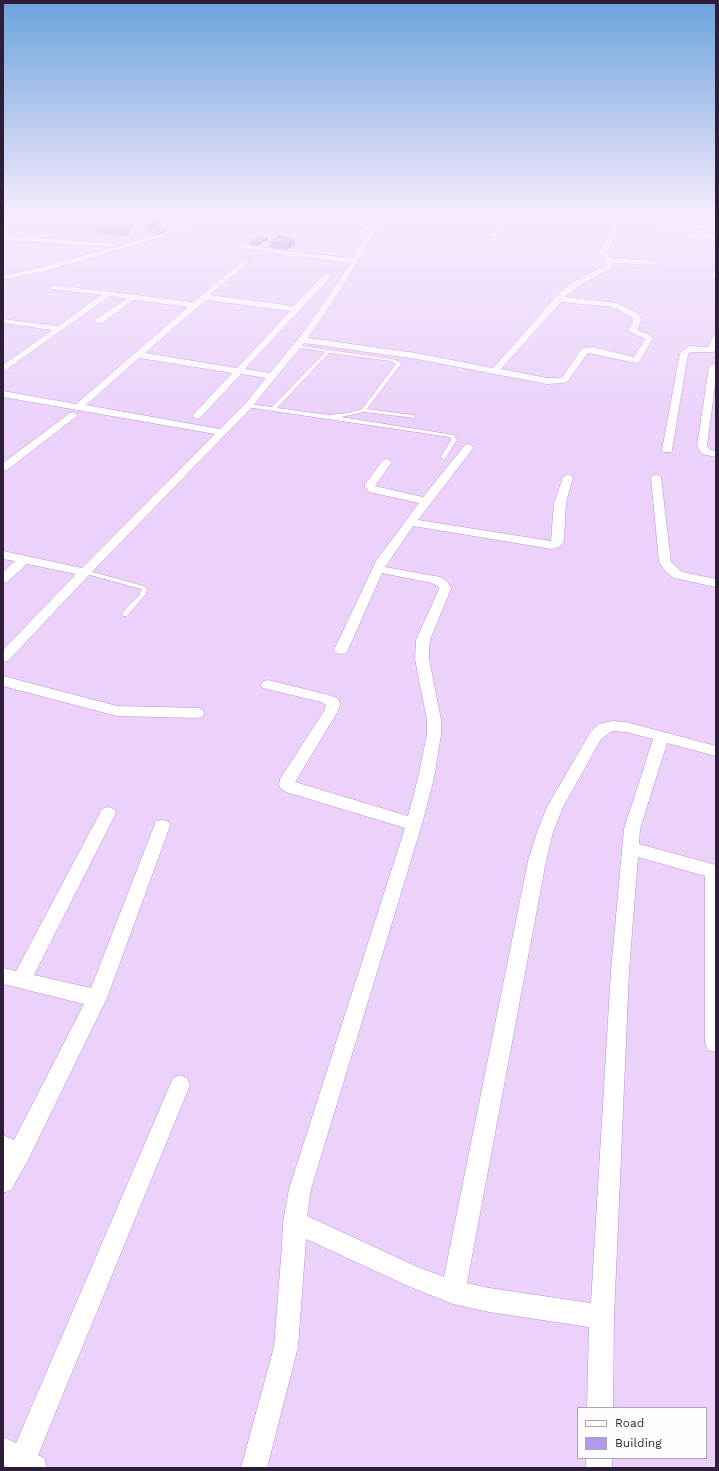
<!DOCTYPE html>
<html>
<head>
<meta charset="utf-8">
<style>
  body { margin:0 }
  #map { position:relative; width:719px; height:1471px; overflow:hidden; background:#ecd2fb; font-family:"Work Sans",sans-serif }
  canvas { display:block }
  .frame { position:absolute; inset:0; border:4px solid #2f1e38; pointer-events:none }
  .legend { position:absolute; left:577px; top:1407px; width:130px; height:52px; box-sizing:border-box; background:#fefefe; border:1px solid #aba4af; margin:0; padding:5px 7px; list-style:none; font-size:12px; color:#2f1e38 }
  .legend li { display:flex; align-items:center; gap:8px; height:20px }
  .legend b { width:20px; border:1px solid #aba4af }
</style>
</head>
<body>
<div id="map">
<canvas width="719" height="1471"></canvas>
<div class="frame"></div>
<ul class="legend">
<li><b style="height:5px;background:#fff"></b>Road</li>
<li><b style="height:11px;background:#ad9bed"></b>Building</li>
</ul>
</div>
<script>
const c = document.querySelector('canvas').getContext('2d');
c.lineJoin = 'round';
const toPath = rows => new Path2D(rows.map(r => 'M' + r).join(''));
function stroke(path, color, width, dash) { c.strokeStyle = color; c.lineWidth = width; c.lineCap = dash ? 'butt' : 'round'; c.setLineDash(dash || []); c.stroke(path); }
function fill(path, color) { c.fillStyle = color; c.fill(path, 'evenodd'); }
const service = toPath([
  [295,345,392,359,401,362,401,364,367,409,413,415,415,416,415,418,364,412,341,417,454,435,457,440,445,459,440,458,451,440,450,437,246,407,245,406,248,404,272,407,325,352,297,347,295,347,295,345],
  [329,353,391,361,396,364,362,409,347,413,329,415,277,408,329,353],
  [85,570,144,586,147,589,146,594,127,616,123,616,122,614,123,612,140,594,141,589,83,573,83,571,85,570]
]);
const minor = toPath([
  [158,215,166,216,166,222,183,225,211,215,220,215,158,238,42,272,3,280,3,276,38,268,154,236,175,228,160,224,161,218,158,215],
  [325,215,334,215,371,226,386,219,404,215,415,215,390,222,376,229,346,282,308,338,416,353,493,368,560,292,573,282,606,265,606,262,599,253,614,223,553,217,550,215,571,215,634,221,716,225,716,229,620,224,607,253,611,258,653,261,656,261,656,265,613,263,612,268,579,286,564,297,617,303,639,314,641,320,637,330,651,335,653,339,639,362,636,363,588,353,568,381,563,383,547,384,416,359,304,343,251,408,89,575,8,661,3,662,3,650,76,574,27,564,7,582,3,583,3,572,15,561,3,559,3,551,82,568,215,434,3,397,3,391,76,404,188,307,134,300,102,323,96,323,95,321,96,319,126,299,110,296,3,372,3,365,52,330,3,323,3,319,58,326,101,295,51,289,50,287,54,285,193,302,245,259,248,259,248,263,210,295,294,306,324,274,330,274,330,278,245,369,270,373,299,338,338,282,350,263,285,255,240,247,236,245,240,243,285,251,352,258,369,230,326,216,325,215],
  [206,300,290,311,237,368,145,353,206,300],
  [561,302,612,307,632,317,633,320,628,331,645,339,634,357,593,347,582,348,562,377,559,378,547,378,501,369,561,302],
  [139,358,232,373,194,414,192,416,197,419,200,418,241,374,266,378,245,404,220,429,86,405,139,358],
  [509,215,516,215,493,237,489,237,489,235,509,215],
  [688,229,690,230,693,234,716,236,716,240,688,237,685,231,688,229],
  [3,236,112,243,116,245,112,247,3,240,3,236],
  [713,271,716,271,716,279,712,277,713,271],
  [716,335,716,348,714,352,691,352,688,354,672,450,671,452,663,452,662,450,680,353,689,346,708,347,713,336,716,335],
  [713,364,716,365,716,378,707,446,710,450,716,451,716,457,702,454,697,446,709,367,713,364],
  [73,412,78,415,76,417,7,470,3,471,3,463,70,413,73,412],
  [469,444,474,447,418,520,551,541,554,503,563,477,568,474,573,477,566,503,564,540,561,546,552,549,413,526,385,567,440,577,447,581,451,589,430,640,429,649,429,659,441,720,441,734,434,778,422,824,311,1189,307,1216,420,1268,444,1277,528,861,537,832,547,807,591,731,599,724,612,721,626,722,716,746,716,756,667,743,640,829,639,844,716,865,716,1052,708,1050,705,1043,705,876,638,857,629,971,614,1317,613,1408,587,1408,589,1327,489,1312,453,1304,408,1286,306,1239,298,1347,267,1468,241,1468,274,1347,282,1246,283,1222,289,1189,405,828,286,792,281,789,279,785,280,779,324,711,326,705,321,702,263,688,261,685,263,682,268,680,329,695,337,698,339,701,340,705,338,711,295,782,408,816,418,778,427,734,427,720,415,659,416,640,439,589,438,586,432,583,382,573,348,650,346,653,341,654,336,653,334,650,376,561,419,503,369,492,365,487,365,484,383,460,387,459,392,462,375,486,423,497,465,445,469,444],
  [612,731,626,732,653,739,624,829,611,971,591,1303,489,1288,467,1283,546,861,553,832,563,807,601,739,612,731],
  [656,474,661,477,671,562,682,572,716,579,716,587,674,578,665,571,659,562,651,477,656,474],
  [3,676,117,706,197,708,202,709,204,713,202,717,197,718,117,716,3,686,3,676],
  [108,807,114,809,116,813,34,975,91,988,154,826,156,821,162,820,168,821,170,826,107,998,27,1162,11,1190,3,1193,3,1161,4,1158,3,1158,3,1135,14,1140,84,1004,3,984,3,968,16,971,102,809,108,807],
  [180,1075,187,1078,190,1085,38,1455,44,1458,47,1468,8,1468,3,1465,3,1437,16,1443,173,1078,180,1075],
  [586,1458,612,1458,612,1468,586,1468,586,1458]
]);
const wall = toPath([
  [161,220,161,223,154,226,166,229,166,232,158,235,145,232,145,229,148,228,141,227,140,224],
  [130,228,130,234,126,237,96,234,95,229],
  [268,238,268,240,257,246,250,245,250,242],
  [270,242,295,245,286,250,270,247]
]);
const shadedWall = toPath([
  [161,220,161,223,150,228,150,226],
  [130,228,130,234,126,237,125,231],
  [166,229,166,232,158,235,158,232],
  [268,238,268,240,257,246,257,243],
  [295,239,295,245,286,250,286,244]
]);
const building = toPath([
  [152,219,161,220,150,226,140,224,152,219],
  [100,225,130,228,125,231,95,229,100,225],
  [152,226,166,229,158,232,145,229,152,226],
  [260,236,268,238,257,243,250,242,260,236],
  [279,236,295,239,286,244,270,242,279,236]
]);
stroke(service, '#b990d0', 1);
stroke(minor, '#b990d0', 1);
fill(service, '#fff');
fill(minor, '#fff');
fill(wall, '#9585cc');
fill(shadedWall, '#796ca6');
fill(building, '#ad9bed');
stroke(building, '#796ca6', 1);
const sky = c.createLinearGradient(0, 0, 0, 421);
sky.addColorStop(0, '#6ba2dc');
sky.addColorStop(0.51, '#f6ebfd');
sky.addColorStop(1, '#f6ebfd00');
c.fillStyle = sky;
c.fillRect(0, 0, 719, 421);
</script>
</body>
</html>
